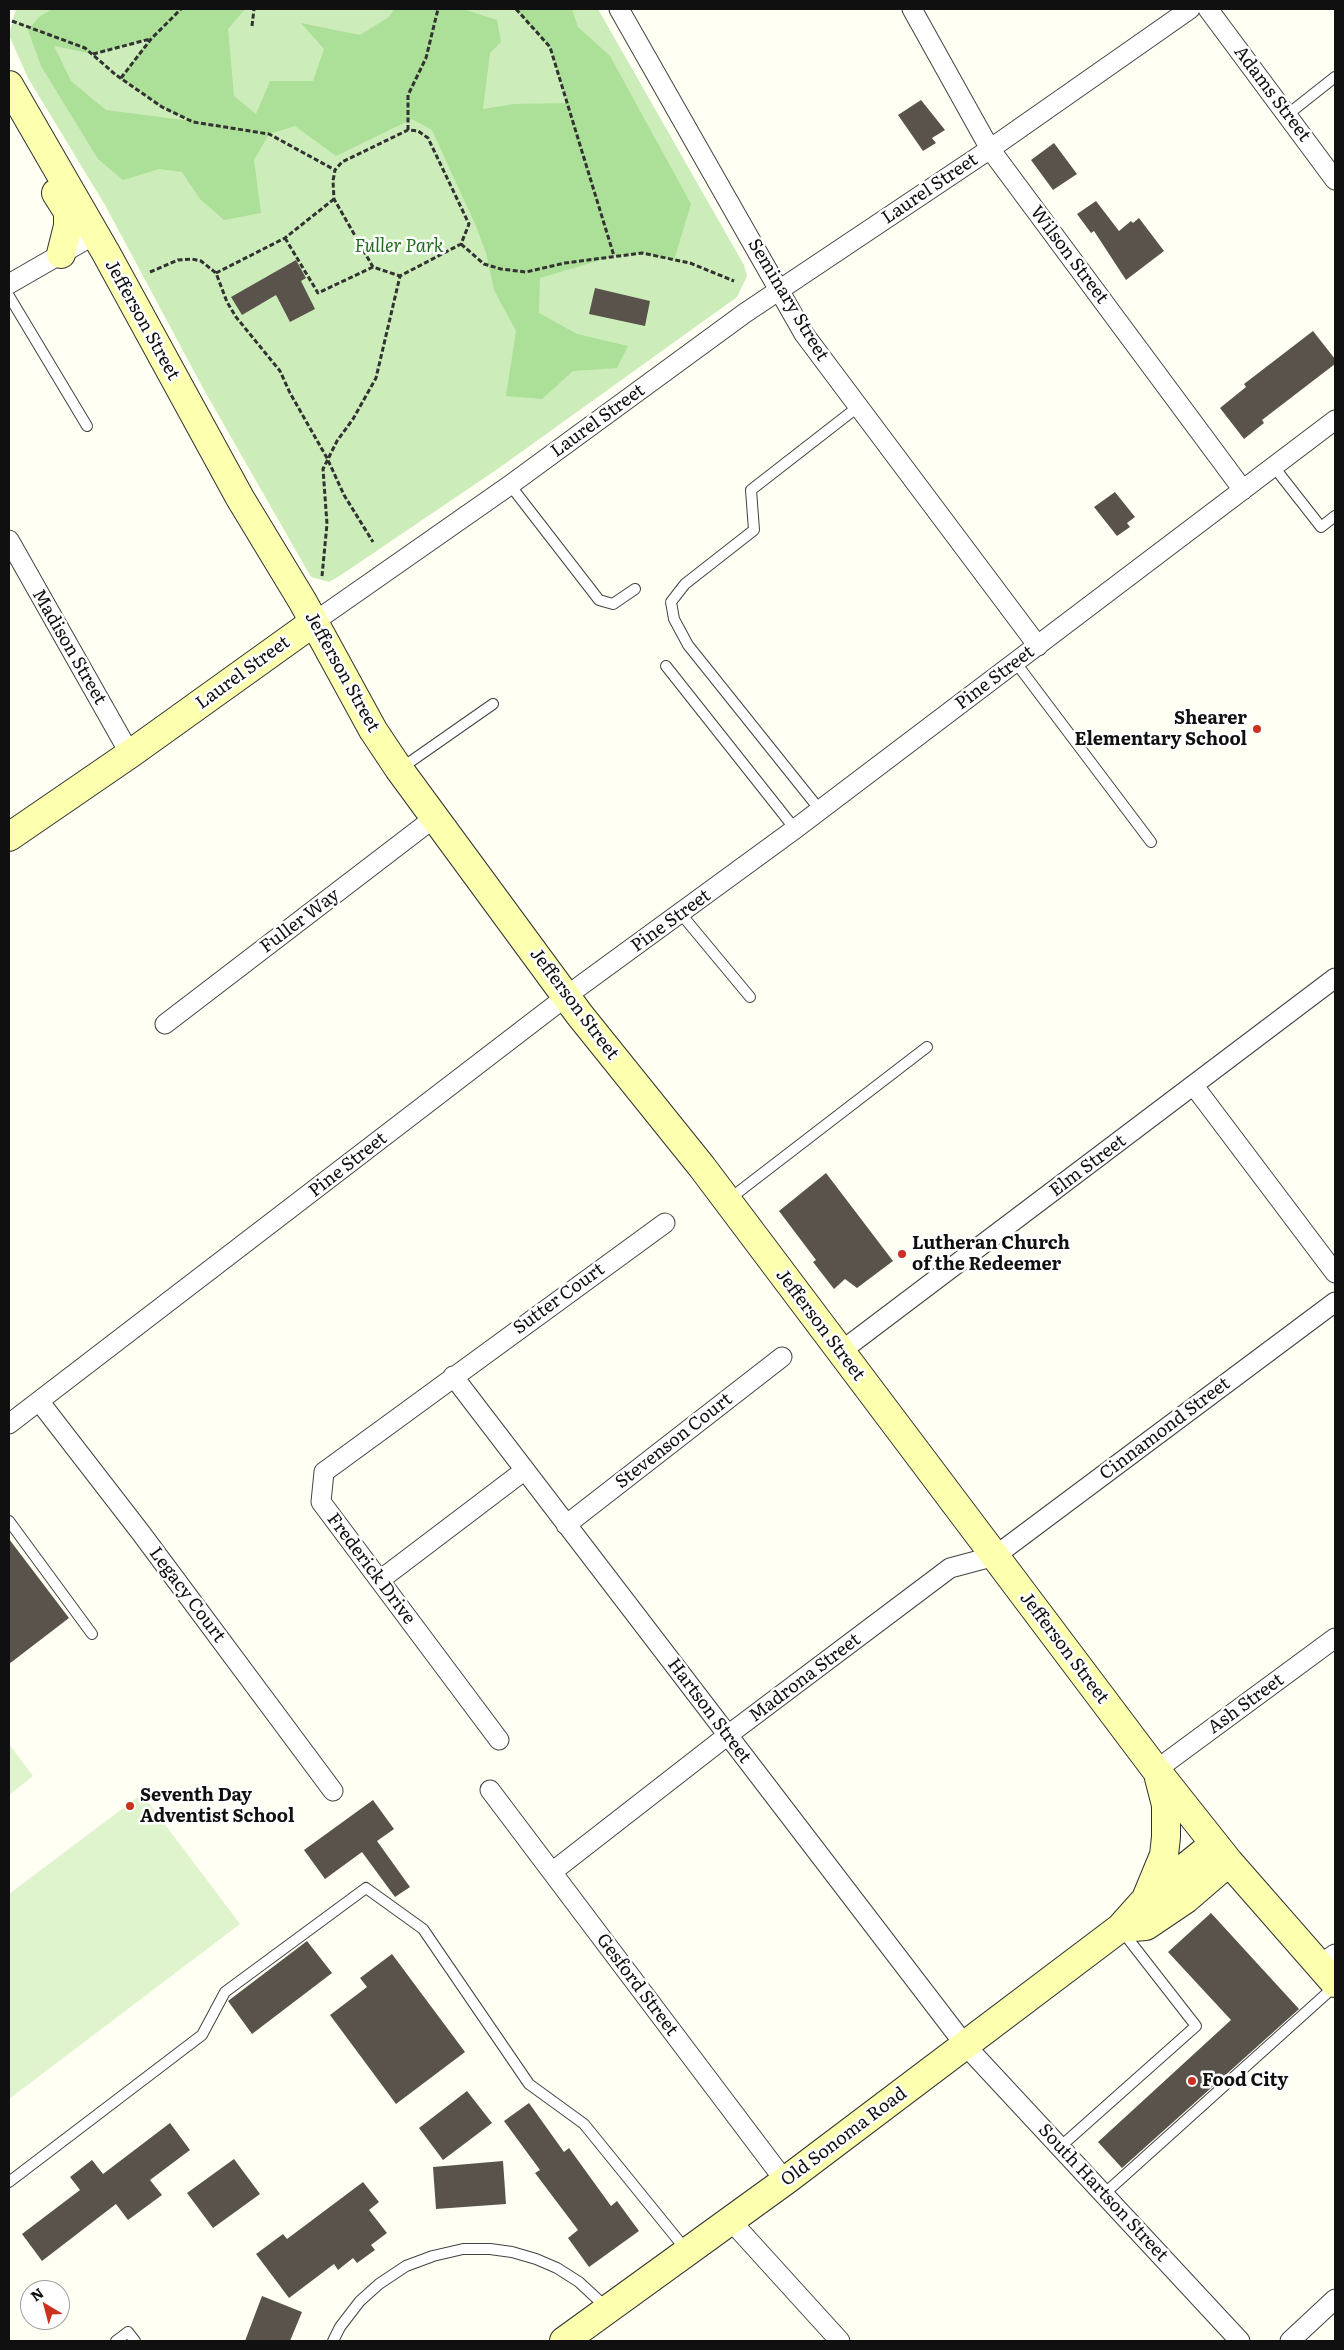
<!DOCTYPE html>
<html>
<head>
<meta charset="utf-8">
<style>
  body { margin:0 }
  #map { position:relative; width:1344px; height:2350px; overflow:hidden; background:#fffff3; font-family:Literata,serif }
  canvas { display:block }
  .frame { position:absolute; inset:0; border:10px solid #101010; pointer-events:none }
  .north { position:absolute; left:20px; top:2280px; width:50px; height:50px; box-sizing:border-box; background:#fff; border:1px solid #9f9f9f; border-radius:50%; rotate:323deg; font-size:14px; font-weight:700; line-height:20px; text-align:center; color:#101010 }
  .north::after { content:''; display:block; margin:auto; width:18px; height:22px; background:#cb311e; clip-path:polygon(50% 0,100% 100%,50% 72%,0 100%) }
</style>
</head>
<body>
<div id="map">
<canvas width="1344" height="2350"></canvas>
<div class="frame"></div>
<div class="north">N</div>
</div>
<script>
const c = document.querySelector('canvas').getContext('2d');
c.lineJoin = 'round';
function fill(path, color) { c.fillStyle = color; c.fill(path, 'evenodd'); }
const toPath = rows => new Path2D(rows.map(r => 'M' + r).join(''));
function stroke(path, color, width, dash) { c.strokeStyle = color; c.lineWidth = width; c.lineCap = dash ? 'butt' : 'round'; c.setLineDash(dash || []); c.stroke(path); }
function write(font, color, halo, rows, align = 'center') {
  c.font = font + ' Literata,serif'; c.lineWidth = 5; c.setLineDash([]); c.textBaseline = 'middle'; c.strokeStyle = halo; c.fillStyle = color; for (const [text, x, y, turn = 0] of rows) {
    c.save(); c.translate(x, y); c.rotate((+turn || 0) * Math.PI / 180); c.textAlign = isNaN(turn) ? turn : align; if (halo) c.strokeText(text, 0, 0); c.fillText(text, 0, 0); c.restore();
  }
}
const green = toPath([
  [16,9,598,9,744,265,747,276,737,297,499,468,341,575,329,582,311,577,203,388,105,205,28,78,9,35]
]);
const forest = toPath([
  [52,9,245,9,228,29,234,96,256,114,270,81,313,81,324,49,301,23,360,35,389,17,394,9,463,9,497,20,501,42,490,53,483,109,514,104,568,103,550,47,516,9,572,9,578,27,610,56,691,204,674,260,642,253,614,256,540,278,539,313,577,334,628,346,617,368,573,371,542,399,506,396,516,331,494,290,486,253,476,226,432,130,412,119,336,156,295,126,269,134,254,160,261,213,224,220,200,199,182,172,159,169,123,180,98,159,41,66,28,30,39,17],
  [150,39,121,78,162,107,191,121,106,110,71,81,54,46,93,54]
]);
const pitch = toPath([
  [9,1744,33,1776,9,1795],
  [142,1794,240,1924,9,2099,9,1894]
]);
const building = toPath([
  [921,100,945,130,932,138,936,143,923,151,898,115],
  [1054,143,1077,174,1053,190,1031,160],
  [1096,201,1119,231,1131,221,1133,223,1139,218,1164,251,1126,280,1094,231,1091,233,1077,214],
  [296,260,306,278,301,281,315,309,290,322,276,295,242,315,231,297],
  [595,288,650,301,645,326,589,314],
  [1313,331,1335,359,1335,364,1262,420,1264,423,1244,439,1220,408,1246,387,1244,384],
  [1115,492,1135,517,1127,523,1130,527,1117,536,1094,507],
  [826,1173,893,1261,857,1288,845,1279,834,1289,813,1262,816,1260,779,1211],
  [9,1539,69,1618,9,1664],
  [373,1800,394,1829,377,1841,410,1887,395,1897,362,1852,325,1879,304,1850],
  [1211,1913,1299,2009,1122,2168,1098,2142,1231,2020,1168,1952],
  [307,1941,332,1973,252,2034,228,2001],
  [392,1954,465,2052,396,2104,330,2015,367,1987,360,1978],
  [467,2091,492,2123,443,2160,419,2128],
  [529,2103,564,2152,569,2148,611,2206,617,2201,639,2231,589,2267,568,2238,578,2230,535,2173,540,2170,504,2121],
  [170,2123,190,2150,150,2180,162,2195,128,2220,116,2204,42,2261,22,2234,80,2190,70,2177,92,2160,103,2174],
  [234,2159,260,2194,213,2228,187,2193],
  [503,2161,506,2204,436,2209,433,2167],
  [363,2182,379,2202,369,2210,387,2233,371,2245,375,2250,357,2263,353,2258,338,2270,334,2264,289,2298,256,2254,283,2234,287,2239],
  [262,2296,302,2312,290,2341,245,2341]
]);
const path = toPath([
  [516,9,550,47,614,256],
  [12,21,85,48,116,75,162,107,193,122,269,134,335,170],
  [252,26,254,9],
  [93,54,150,39],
  [121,78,151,39,181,9],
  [408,130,408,95,426,58,438,9],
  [334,199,285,238,216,273,227,302,236,317,280,371,290,393,327,458,344,495,373,542],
  [285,238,318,293,373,267],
  [461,244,484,264,501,269,526,272,565,263,642,253,690,263,734,281],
  [150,272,178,260,192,259,201,261,216,273],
  [322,576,327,524,323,469,337,441,353,419,376,378,400,276,461,244,469,224,428,138,418,131,408,130,342,162,335,170,333,181,334,199,373,267,400,276]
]);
const lane = toPath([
  [1287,115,1335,77],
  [9,296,87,426],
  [1274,467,1321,527,1335,516],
  [510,485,599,600,613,604,635,589],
  [1016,663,1151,842],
  [666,666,795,829],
  [400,769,493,704],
  [820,810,688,645,674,619,671,602,685,584,754,530,751,490,859,406],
  [681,914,750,997],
  [728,1200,927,1047],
  [9,1521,92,1634],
  [1060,2147,1196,2026,1122,1931],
  [9,2182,202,2035,225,1992,366,1888,423,1929,529,2084,584,2124,687,2251],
  [1104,2194,1335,1986],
  [116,2341,128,2332,135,2341],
  [333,2341,340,2327,360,2301,379,2284,406,2266,433,2256,463,2249,490,2249,512,2252,536,2259,557,2268,579,2282,608,2309]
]);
const street = toPath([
  [619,9,804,334,1038,646],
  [912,9,990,149,1243,490],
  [1208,9,1335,180],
  [9,284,94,235],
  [9,540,130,754],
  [314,622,510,485,745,313,990,149,1190,9],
  [165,1024,434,818],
  [1194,1086,1335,1273],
  [840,1352,1335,978],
  [453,1376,965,2045,1240,2341],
  [39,1401,141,1533,333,1791],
  [9,1424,580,986,795,829,1335,420],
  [566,1525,782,1357],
  [380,1580,525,1470],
  [499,1740,321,1502,324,1472,665,1223],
  [1156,1770,1335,1638],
  [490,1790,785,2181],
  [552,1872,728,1735,950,1568,995,1556,1335,1302],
  [1320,1965,1335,1954],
  [731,2221,840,2341],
  [1290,2341,1335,2299]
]);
const secondary = toPath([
  [9,85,106,253,240,498,303,602,373,730,399,769,579,1014,702,1167,1156,1770,1229,1862,1335,1983],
  [56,193,68,212,68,226,61,254],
  [9,837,130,754,314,622],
  [1147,1896,1164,1855,1166,1837,1166,1805,1159,1778],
  [1120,1928,1146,1926,1186,1899,1229,1862],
  [564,2341,785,2181,1120,1928,1145,1900,1214,1844]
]);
const markers = [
  [1257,729,5,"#cb311e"],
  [902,1254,5,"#cb311e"],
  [130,1806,5,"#cb311e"],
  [1192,2081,5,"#cb311e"]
];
const streetNames = [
  ["Adams Street",1272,94,53],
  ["Laurel Street",930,189,-34],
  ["Wilson Street",1069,255,53],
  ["Seminary Street",788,300,59],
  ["Jefferson Street",142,320,61],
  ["Laurel Street",598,421,-36],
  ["Madison Street",69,647,60],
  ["Jefferson Street",342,672,61],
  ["Laurel Street",243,673,-36],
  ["Pine Street",995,678,-37],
  ["Fuller Way",300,921,-37],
  ["Pine Street",671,921,-36],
  ["Jefferson Street",574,1004,53],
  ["Pine Street",348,1165,-38],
  ["Elm Street",1088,1166,-37],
  ["Sutter Court",559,1299,-36],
  ["Jefferson Street",820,1325,53],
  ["Cinnamond Street",1165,1429,-37],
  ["Stevenson Court",674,1441,-38],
  ["Frederick Drive",371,1569,53],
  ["Legacy Court",187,1595,53],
  ["Jefferson Street",1064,1648,53],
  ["Madrona Street",805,1678,-37],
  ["Ash Street",1246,1704,-36],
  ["Hartson Street",709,1711,53],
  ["Gesford Street",637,1985,53],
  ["Old Sonoma Road",844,2137,-37],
  ["South Hartson Street",1103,2193,47]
];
const parkNames = [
  ["Fuller Park",399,247]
];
const poiNames = [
  ["Shearer",1247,719,"right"],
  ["Elementary School",1247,740,"right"],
  ["Lutheran Church",912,1244],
  ["of the Redeemer",912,1265],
  ["Seventh Day",140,1796],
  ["Adventist School",140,1817],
  ["Food City",1202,2081]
];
fill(green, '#ccedb9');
fill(forest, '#acdf97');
fill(pitch, '#dff3cc');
fill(building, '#5a534c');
stroke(lane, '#434343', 12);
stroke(street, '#434343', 21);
stroke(secondary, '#323232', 30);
stroke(path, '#323232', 3, [5, 2.5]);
stroke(lane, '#fff', 10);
stroke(street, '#fff', 19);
stroke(secondary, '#fbffae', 28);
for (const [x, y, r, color] of markers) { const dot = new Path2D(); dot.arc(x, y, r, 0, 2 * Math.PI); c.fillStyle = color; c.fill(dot); stroke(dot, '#fff', 2); }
write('18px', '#101010', '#fff', streetNames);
write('italic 18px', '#1f6e1b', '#fff', parkNames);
write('bold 18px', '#101010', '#fff', poiNames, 'left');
</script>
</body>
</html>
